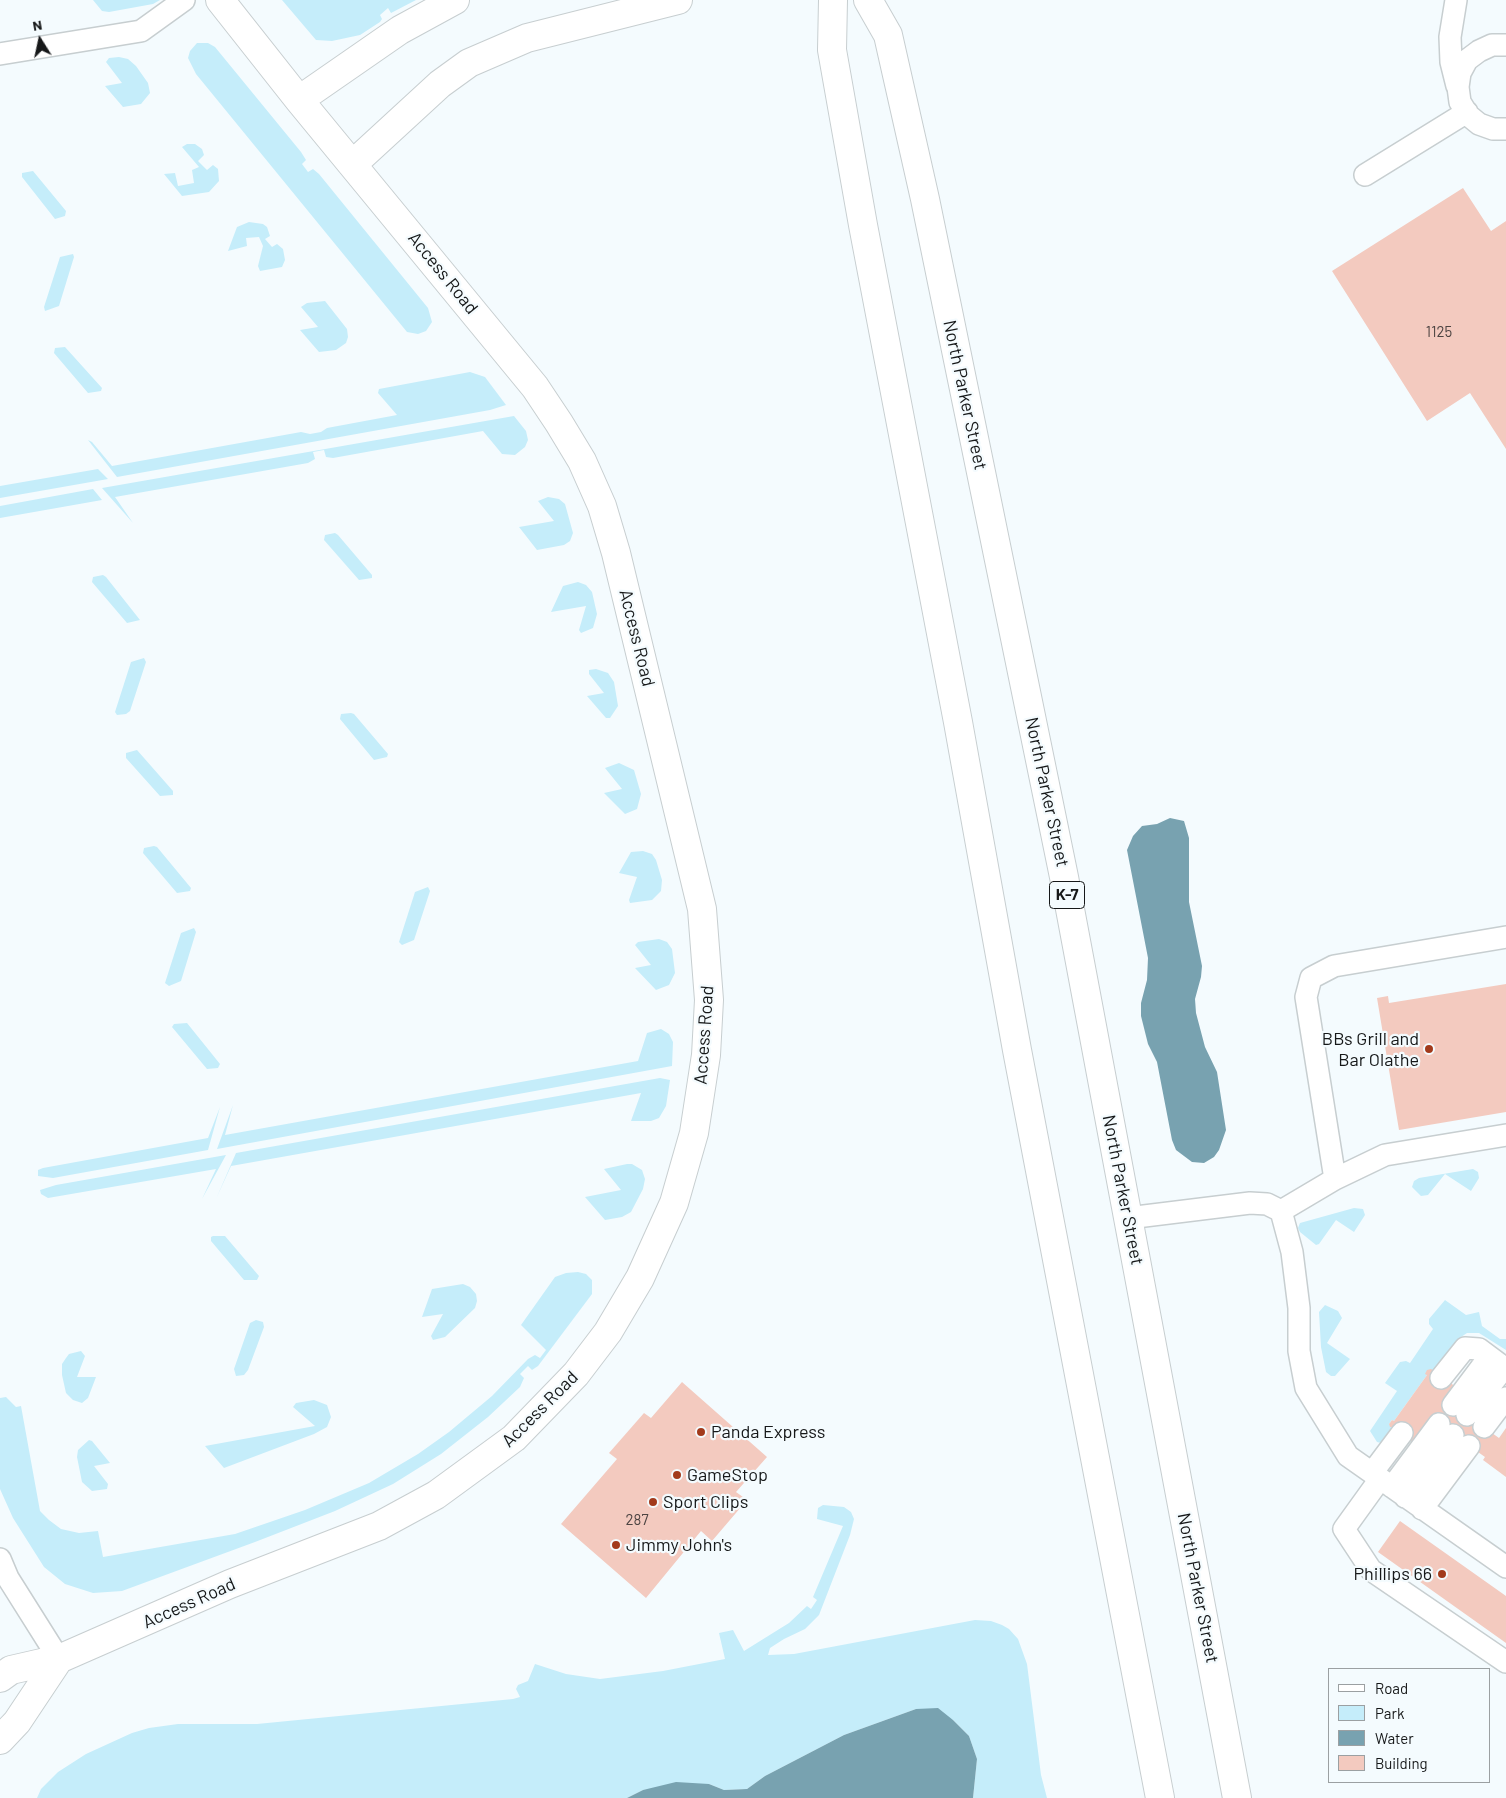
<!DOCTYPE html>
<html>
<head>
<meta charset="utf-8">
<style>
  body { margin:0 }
  #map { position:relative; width:1506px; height:1798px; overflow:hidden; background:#f4fbfe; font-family:Barlow,sans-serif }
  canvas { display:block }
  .legend { position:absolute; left:1328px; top:1668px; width:162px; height:115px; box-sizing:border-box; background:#f4fbfe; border:1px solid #9ba0a2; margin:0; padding:6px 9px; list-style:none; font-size:15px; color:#161819 }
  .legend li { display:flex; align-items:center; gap:10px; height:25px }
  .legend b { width:25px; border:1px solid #9ba0a2 }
  .north { position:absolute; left:15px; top:15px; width:50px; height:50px; -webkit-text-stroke:4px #f4fbfe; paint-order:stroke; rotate:350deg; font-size:14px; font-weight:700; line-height:20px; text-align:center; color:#161819 }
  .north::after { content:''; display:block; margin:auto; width:18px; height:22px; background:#161819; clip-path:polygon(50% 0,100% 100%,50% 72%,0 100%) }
</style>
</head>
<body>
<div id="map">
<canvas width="1506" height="1798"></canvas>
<ul class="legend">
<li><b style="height:6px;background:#fff"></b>Road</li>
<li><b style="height:14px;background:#c5edfa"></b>Park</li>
<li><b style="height:14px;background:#78a2b0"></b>Water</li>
<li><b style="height:14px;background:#f3cabf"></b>Building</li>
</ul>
<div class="north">N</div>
</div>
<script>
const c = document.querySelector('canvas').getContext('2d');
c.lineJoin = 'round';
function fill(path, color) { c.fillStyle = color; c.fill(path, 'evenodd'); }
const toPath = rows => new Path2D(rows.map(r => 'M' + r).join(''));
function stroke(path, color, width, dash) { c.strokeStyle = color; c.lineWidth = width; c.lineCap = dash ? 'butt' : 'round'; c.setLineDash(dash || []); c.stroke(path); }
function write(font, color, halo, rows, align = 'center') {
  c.font = font + ' Barlow,sans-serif'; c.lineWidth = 4.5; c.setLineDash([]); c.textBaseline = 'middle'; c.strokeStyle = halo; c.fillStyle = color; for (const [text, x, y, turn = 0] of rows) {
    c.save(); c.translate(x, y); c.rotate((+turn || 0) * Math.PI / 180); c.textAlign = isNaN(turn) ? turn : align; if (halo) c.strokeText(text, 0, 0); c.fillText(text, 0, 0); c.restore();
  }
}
const green = toPath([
  [93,0,160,0,153,4,109,12,102,11],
  [282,0,416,0,391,13,388,8,380,15,382,19,380,22,360,35,332,41,316,40],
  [197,43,208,43,215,47,301,152,306,160,302,164,308,172,313,169,319,174,428,308,432,322,426,331,418,334,407,332,196,74,188,58,190,51],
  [119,57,128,59,136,66,148,83,150,93,141,104,123,107,105,86,122,83,106,62,109,58],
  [187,144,195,144,202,149,204,155,198,161,207,170,213,165,218,169,219,181,209,192,182,196,164,174,175,173,178,186,194,183,192,170,199,167,182,147],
  [33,171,66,211,65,216,55,219,22,177,22,173],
  [249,222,263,224,267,227,270,236,265,239,272,247,277,244,283,249,285,260,282,267,260,271,258,266,263,246,259,237,246,238,247,246,228,251,237,227],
  [73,254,74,257,59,306,45,311,44,307,60,257],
  [325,301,347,329,348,337,346,343,336,350,319,352,300,330,318,327,301,307,307,303],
  [65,347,102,388,101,391,88,393,54,353,55,348],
  [470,372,485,377,506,405,490,410,117,477,88,440,92,442,112,466,301,432,310,434,321,432,327,428,397,415,378,393,379,389],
  [514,416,526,431,528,440,525,447,515,455,502,454,483,431,333,458,326,457,324,450,313,452,315,459,308,463,115,497,133,523,102,488],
  [98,469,108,479,0,498,0,486],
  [93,489,102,500,0,518,0,506],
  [548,497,559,499,565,504,573,533,570,541,564,545,537,550,519,527,554,521,538,501],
  [335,533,338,535,372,575,372,578,359,580,324,540,325,535],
  [103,575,106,577,140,620,127,623,92,582,93,577],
  [578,582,586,585,592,592,597,614,593,628,581,633,579,630,586,606,551,612,563,586],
  [144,658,146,662,130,711,126,714,117,715,115,712,131,662],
  [596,669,608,673,614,682,618,706,610,718,606,718,587,696,604,693,589,674,589,670],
  [351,713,354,714,388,754,387,757,374,760,340,719,341,714],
  [137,750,173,791,173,795,160,796,126,758,126,753],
  [619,763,634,770,641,794,637,809,625,814,604,793,622,789,605,768],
  [154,846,157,847,191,888,190,891,177,893,143,853,144,848],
  [643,851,652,854,656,860,662,880,661,891,652,900,630,903,629,900,637,877,619,873,631,852],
  [428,887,430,891,414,940,402,945,399,942,415,892],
  [194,928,196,932,181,981,169,986,165,983,181,933],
  [659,939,667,942,672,949,675,973,669,985,656,990,635,968,651,965,635,945,638,942],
  [187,1023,220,1064,218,1068,207,1069,172,1027,174,1024],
  [661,1029,669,1034,673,1042,672,1066,217,1149,233,1105,225,1135,638,1061,647,1033],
  [660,1078,670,1080,666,1106,659,1118,651,1121,631,1121,641,1093,231,1166,216,1199,236,1153],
  [220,1107,208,1150,53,1178,38,1176,38,1170,43,1168,208,1138],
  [226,1155,202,1199,216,1169,48,1198,41,1194,40,1190,56,1185],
  [627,1164,632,1164,642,1170,645,1179,643,1189,631,1212,622,1217,605,1220,585,1197,621,1190,604,1169],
  [1473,1169,1478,1172,1479,1178,1471,1191,1445,1174,1428,1195,1421,1196,1412,1187,1414,1181,1419,1178],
  [1354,1208,1363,1209,1365,1215,1354,1232,1336,1220,1319,1244,1316,1245,1300,1232,1298,1228,1300,1223],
  [213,1236,225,1236,259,1276,257,1280,244,1280,211,1241,211,1237],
  [578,1272,586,1274,592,1280,592,1294,538,1366,532,1370,528,1366,520,1374,524,1378,520,1387,488,1417,441,1454,393,1484,335,1511,255,1542,122,1591,93,1593,65,1584,44,1567,13,1518,0,1489,0,1398,6,1397,16,1407,21,1406,40,1511,49,1520,61,1529,79,1533,98,1531,103,1557,235,1534,305,1510,369,1483,418,1454,449,1432,492,1396,528,1359,535,1355,540,1358,546,1350,521,1325,555,1277,566,1273],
  [463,1284,470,1287,476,1294,477,1301,475,1308,445,1337,433,1340,431,1336,443,1314,422,1317,432,1289],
  [1445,1300,1466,1315,1479,1312,1482,1326,1500,1339,1506,1339,1506,1350,1479,1333,1467,1333,1461,1337,1434,1370,1427,1371,1427,1375,1394,1421,1392,1420,1389,1424,1393,1430,1381,1443,1377,1442,1370,1431,1397,1391,1385,1383,1400,1362,1406,1361,1410,1363,1433,1329,1429,1324,1429,1319],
  [1325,1305,1338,1311,1342,1318,1327,1343,1350,1359,1335,1376,1331,1376,1326,1372,1321,1347,1319,1312],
  [256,1320,263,1322,264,1327,248,1370,244,1375,236,1376,234,1369,250,1323],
  [81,1351,85,1356,77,1377,96,1377,88,1398,82,1403,73,1400,66,1393,62,1375,62,1364,66,1358,69,1354],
  [314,1400,327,1405,331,1417,327,1427,314,1434,224,1468,205,1446,315,1426,293,1407,296,1403],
  [89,1440,92,1441,110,1463,94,1466,108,1484,107,1489,92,1491,82,1482,77,1457,78,1450],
  [823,1505,844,1507,851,1512,854,1519,850,1535,819,1615,805,1629,784,1639,770,1648,768,1655,794,1654,975,1620,991,1621,1002,1625,1009,1629,1018,1639,1027,1664,1041,1775,1047,1798,973,1798,977,1759,969,1736,953,1720,916,1709,844,1735,765,1776,747,1789,724,1790,709,1784,643,1790,627,1798,37,1798,41,1789,58,1772,86,1754,132,1733,149,1728,178,1724,257,1724,513,1699,520,1697,516,1689,518,1685,528,1681,535,1664,566,1674,600,1679,663,1671,725,1659,719,1633,733,1630,744,1651,789,1623,807,1606,811,1609,817,1600,813,1597,843,1526,817,1519,818,1508]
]);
const water = toPath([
  [1170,818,1184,821,1189,838,1189,902,1202,966,1201,977,1195,999,1196,1013,1205,1047,1217,1072,1226,1130,1219,1150,1214,1157,1204,1163,1192,1162,1176,1150,1172,1140,1157,1062,1148,1044,1141,1016,1141,1003,1147,980,1148,958,1127,850,1133,836,1142,826,1157,824],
  [938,1708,953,1720,969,1736,977,1759,973,1798,627,1798,643,1790,676,1782,709,1784,724,1790,747,1789,765,1776,844,1735,916,1709]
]);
const building = toPath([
  [1463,188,1491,231,1506,221,1506,449,1470,393,1427,421,1332,271],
  [1506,984,1506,1112,1399,1130,1377,998,1388,996,1389,1003],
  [1431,1369,1451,1382,1454,1387,1444,1399,1499,1438,1506,1428,1506,1477,1483,1460,1485,1457,1430,1418,1413,1443,1393,1427,1390,1427,1389,1424,1392,1420,1394,1421,1427,1375,1425,1374,1427,1370],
  [682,1382,767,1457,736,1492,747,1500,712,1541,701,1531,646,1598,561,1524,617,1459,609,1453,644,1413,651,1418],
  [1400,1521,1506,1596,1506,1643,1378,1552]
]);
const lane = toPath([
  [1456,0,1450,37,1451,62,1457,86],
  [1506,45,1492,45,1479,51,1467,60,1460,73,1458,87,1460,102,1468,115,1479,124,1493,129,1506,129],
  [0,54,141,31,184,0],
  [1365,175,1467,112],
  [1335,1179,1306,997,1311,978,1334,966,1506,937],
  [1281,1211,1335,1179,1385,1155,1506,1135],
  [1128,1218,1250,1203,1267,1204,1281,1211,1292,1252,1299,1308,1299,1351,1306,1388,1348,1456,1506,1567],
  [1441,1378,1465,1348,1479,1349,1506,1369],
  [1453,1405,1489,1357],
  [1467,1415,1504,1368],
  [1484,1427,1506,1398],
  [1372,1473,1402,1433],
  [1380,1479,1344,1529,1371,1570,1506,1662],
  [1392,1487,1439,1424],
  [1405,1497,1453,1435],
  [1422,1509,1469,1446],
  [0,1559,8,1578,59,1659]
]);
const street = toPath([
  [299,100,400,30,455,0],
  [353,164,440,84,469,63,527,38,678,0],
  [0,1678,11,1670,59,1659,230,1584,379,1526,436,1495,514,1438,576,1374,608,1332,640,1278,674,1203,694,1133,706,1055,709,1000,702,909,616,553,602,506,582,461,559,423,535,387,299,100,220,0],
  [0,1740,17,1722,59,1659]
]);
const highway = toPath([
  [833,0,832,50,863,225,958,722,1017,1050,1160,1798],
  [868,0,888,35,925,199,1064,877,1237,1798]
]);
const markers = [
  [1429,1049,5,"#a23a1b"],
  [701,1432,5,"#a23a1b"],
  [677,1475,5,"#a23a1b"],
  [653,1502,5,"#a23a1b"],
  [616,1545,5,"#a23a1b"],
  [1442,1574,5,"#a23a1b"]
];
const numberNames = [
  ["1125",1439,332],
  ["287",637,1520]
];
const shields = [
  [1067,895,35]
];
const shieldNames = [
  ["K-7",1067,895]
];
const streetNames = [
  ["Access Road",443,273,51],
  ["North Parker Street",965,395,78],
  ["Access Road",637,638,76],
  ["North Parker Street",1047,792,78],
  ["Access Road",704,1035,-86],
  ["North Parker Street",1123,1190,79],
  ["Access Road",540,1409,-45],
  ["North Parker Street",1198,1588,79],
  ["Access Road",189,1603,-24]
];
const poiNames = [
  ["BBs Grill and",1419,1039,"right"],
  ["Bar Olathe",1419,1060,"right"],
  ["Panda Express",711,1432],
  ["GameStop",687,1475],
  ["Sport Clips",663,1502],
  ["Jimmy John's",626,1545],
  ["Phillips 66",1432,1574,"right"]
];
fill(green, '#c5edfa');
fill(water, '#78a2b0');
fill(building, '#f3cabf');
stroke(lane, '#c7ced0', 24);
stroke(street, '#c7ced0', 30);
stroke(highway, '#c7ced0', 30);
stroke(lane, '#fff', 21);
stroke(street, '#fff', 28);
stroke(highway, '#fff', 28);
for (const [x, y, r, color] of markers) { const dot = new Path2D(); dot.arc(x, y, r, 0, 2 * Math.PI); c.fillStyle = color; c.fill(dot); stroke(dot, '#f4fbfe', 2); }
write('15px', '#4d4442', null, numberNames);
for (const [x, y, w] of shields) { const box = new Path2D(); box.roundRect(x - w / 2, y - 13.5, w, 27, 4); c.fillStyle = '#f4fbfe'; c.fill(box); stroke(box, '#161819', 1); }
write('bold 16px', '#161819', null, shieldNames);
write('18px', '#161819', '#f4fbfe', streetNames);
write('18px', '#161819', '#f4fbfe', poiNames, 'left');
</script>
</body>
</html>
